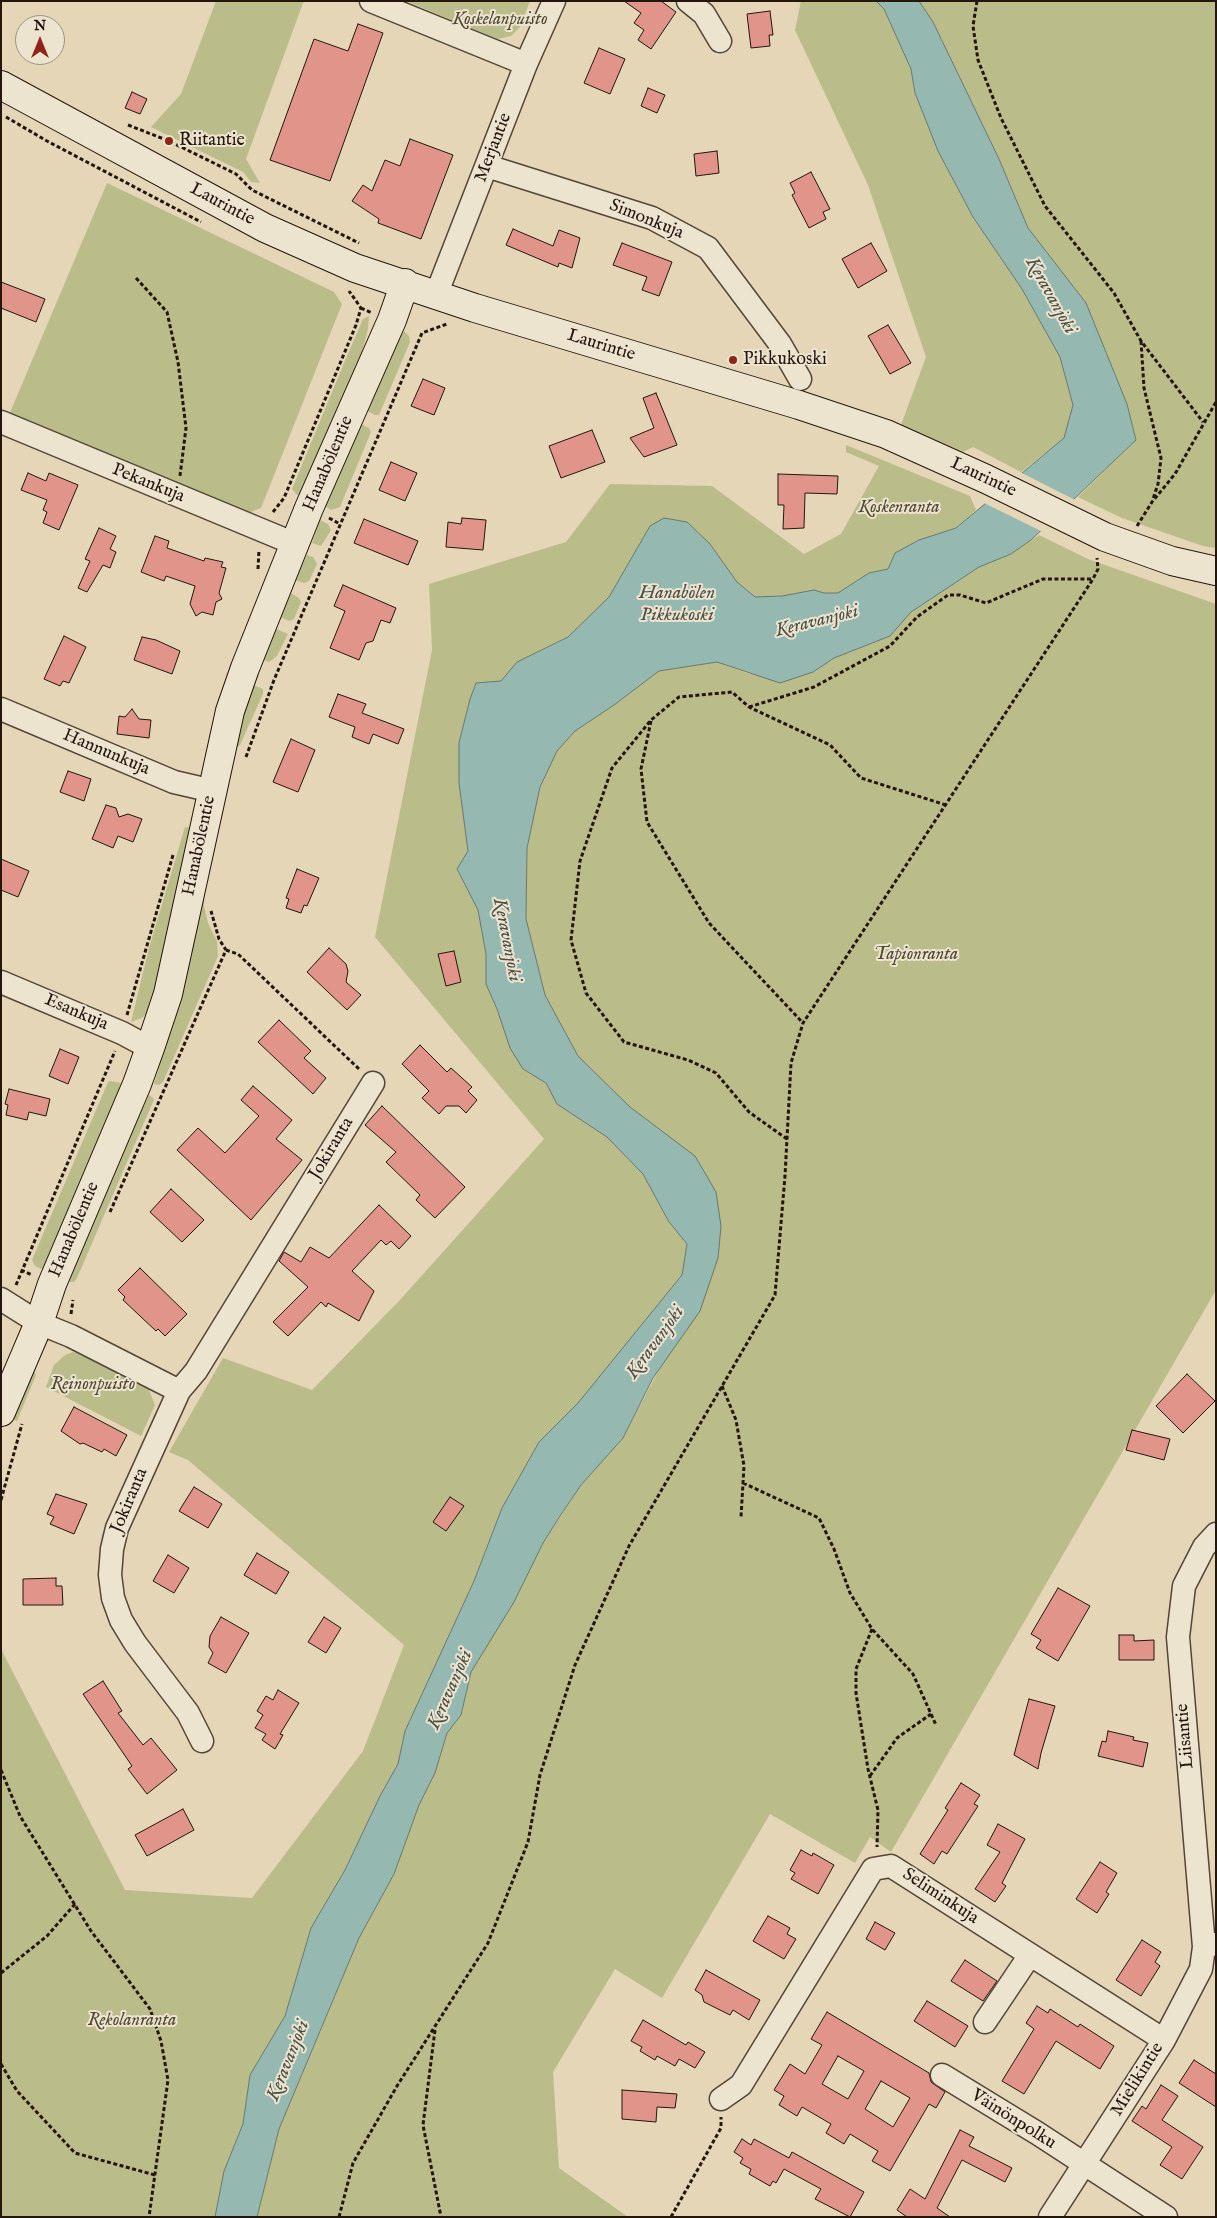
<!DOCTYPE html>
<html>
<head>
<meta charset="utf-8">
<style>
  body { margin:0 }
  #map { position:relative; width:1217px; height:2218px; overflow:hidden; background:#e4d6b7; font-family:"IM FELL English",serif }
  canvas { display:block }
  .frame { position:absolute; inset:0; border:2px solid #23160c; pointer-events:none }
  .north { position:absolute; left:15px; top:15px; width:50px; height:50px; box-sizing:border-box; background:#ede4d0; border:1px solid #9c9282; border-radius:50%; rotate:0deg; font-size:14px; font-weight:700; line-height:20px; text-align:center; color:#23160c }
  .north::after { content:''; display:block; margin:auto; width:18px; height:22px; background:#8f2418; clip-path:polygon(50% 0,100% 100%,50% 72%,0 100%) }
</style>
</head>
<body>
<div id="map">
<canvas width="1217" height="2218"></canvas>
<div class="frame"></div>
<div class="north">N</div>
</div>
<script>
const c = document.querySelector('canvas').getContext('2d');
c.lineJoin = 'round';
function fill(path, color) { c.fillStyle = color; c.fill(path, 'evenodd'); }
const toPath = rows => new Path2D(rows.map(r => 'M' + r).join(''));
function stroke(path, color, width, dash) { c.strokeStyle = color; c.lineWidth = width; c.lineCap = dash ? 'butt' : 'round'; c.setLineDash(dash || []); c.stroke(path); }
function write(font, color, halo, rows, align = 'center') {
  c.font = font + ' "IM FELL English",serif'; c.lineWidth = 4; c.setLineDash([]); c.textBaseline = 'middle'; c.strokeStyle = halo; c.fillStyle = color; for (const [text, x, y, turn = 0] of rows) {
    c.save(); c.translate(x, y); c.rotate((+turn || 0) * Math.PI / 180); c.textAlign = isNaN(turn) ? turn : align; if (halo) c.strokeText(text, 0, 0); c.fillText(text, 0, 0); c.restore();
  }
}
const green = toPath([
  [216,1,306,1,303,3,246,159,260,183,251,182,243,172,151,127,181,94],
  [406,1,530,1,520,27,511,36,498,39],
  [801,1,876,1,884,9,911,69,915,93,938,151,973,217,1022,289,1060,357,1073,405,1064,438,1021,472,973,447,963,452,901,425,926,357,868,185,795,30],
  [919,1,1216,1,1216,548,1203,546,1122,518,1078,497,1136,440,1127,404,1086,303,1028,228,999,159,933,22],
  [107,183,334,292,342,304,261,508,248,513,9,415],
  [369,316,368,329,357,371,317,464,299,495,296,494,292,489,344,363,363,319],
  [404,331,409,336,410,342,379,415,375,415,363,409,372,387],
  [357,422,369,428,371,432,340,507,331,510,325,506],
  [846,445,970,496,976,510,956,528,919,540,895,553,888,569,869,573,838,593,824,593,814,590,782,596,755,597,737,582,710,544,687,523,664,519,650,526,609,597,568,637,517,662,501,681,476,683,470,699,459,743,468,851,457,870,478,910,486,954,486,984,523,1069,546,1083,557,1104,607,1137,643,1174,669,1222,687,1244,682,1275,578,1403,539,1442,502,1508,474,1581,405,1731,399,1764,380,1796,345,1870,311,1928,285,2016,250,2075,243,2124,224,2171,215,2217,1,2217,1,1649,125,1890,252,1898,363,1751,404,1645,188,1460,169,1452,223,1358,312,1390,400,1300,544,1139,375,937,432,650,429,584,566,542,610,484,712,486,804,554,841,534,879,466,846,452],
  [320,520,328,524,331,530,321,546,312,543],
  [1039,535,1088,559,1216,604,1216,1290,891,1852,870,1837,855,1863,770,1814,662,1998,615,1969,553,2072,559,2168,628,2217,257,2217,279,2129,359,1938,394,1874,419,1805,435,1773,447,1733,461,1715,471,1672,543,1543,581,1485,623,1438,718,1258,661,1132,630,1107,578,1056,545,995,526,919,527,848,540,787,557,751,575,731,614,705,659,671,717,662,750,674,813,672,834,658,890,636,911,612,979,567,1011,554],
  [307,555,313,557,317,564,309,581,304,583,295,580],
  [291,593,299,598,301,602,294,619,289,621,280,617],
  [274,628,288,634,277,656,269,662,259,658],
  [249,683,263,689,263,694,240,745,231,751],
  [185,827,192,828,160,982,149,1011,142,1018,131,1022,149,948],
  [202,881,205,882,204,906,208,923,217,941,218,956,163,1082,159,1085,154,1084,169,1035],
  [110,1081,121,1083,113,1109,70,1216,42,1269,35,1266,32,1260,108,1082],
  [149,1095,154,1099,153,1102,77,1278,74,1282,69,1282,82,1242,119,1156],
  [73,1352,94,1358,148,1388,155,1405,141,1436,46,1387,54,1365,65,1355],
  [33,1369,36,1375,17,1421,9,1418]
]);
const water = toPath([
  [876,1,919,1,933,22,999,159,1028,228,1086,303,1127,404,1136,440,1031,540,1011,554,979,567,911,612,890,636,834,658,813,672,780,683,717,662,659,671,614,705,575,731,557,751,540,787,527,848,526,919,545,995,578,1056,630,1107,695,1156,716,1192,721,1226,718,1258,700,1311,653,1378,623,1438,581,1485,560,1516,543,1543,514,1602,471,1672,461,1715,447,1733,435,1773,419,1805,394,1874,359,1938,279,2129,257,2217,215,2217,224,2171,243,2124,250,2075,285,2016,311,1928,345,1870,380,1796,398,1764,405,1731,474,1581,502,1508,539,1442,578,1403,682,1275,687,1244,669,1222,643,1174,607,1137,557,1104,546,1083,523,1069,510,1048,497,1009,486,984,486,954,478,910,457,869,468,851,459,783,459,743,470,699,476,683,501,681,517,662,568,637,609,597,650,526,664,518,687,522,710,544,737,582,755,597,782,596,814,590,824,593,838,593,869,573,888,569,895,553,919,540,956,528,1064,438,1073,405,1060,357,1022,289,973,217,938,151,915,93,911,69,884,9,876,1]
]);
const pier = toPath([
  [1018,471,1077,501,1043,532,982,502]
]);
const building = toPath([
  [624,1,661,1,676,12,651,49,638,40,644,30,634,23,641,13,624,1],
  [770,11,773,35,769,35,770,46,751,48,747,14,770,11],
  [358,24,383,33,330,181,270,160,314,39,348,51,358,24],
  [599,48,625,59,610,94,584,83,599,48],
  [648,88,665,95,657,113,641,106,648,88],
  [132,92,147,99,140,114,125,108,132,92],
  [410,139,453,155,421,239,378,223,379,219,352,201,363,185,372,191,385,160,400,166,410,139],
  [717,151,719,173,696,176,694,154,717,151],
  [811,172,830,209,823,212,826,219,809,228,792,195,795,193,790,183,811,172],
  [513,229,553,246,559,230,580,238,572,268,559,263,558,267,506,245,513,229],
  [622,243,672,262,659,296,642,290,647,277,613,265,622,243],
  [871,243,887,271,858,288,842,259,871,243],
  [1,282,45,299,36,322,1,308,1,282],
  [888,325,911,363,890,374,868,336,888,325],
  [423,379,445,388,434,415,411,406,423,379],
  [656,393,677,445,644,457,630,438,654,428,643,398,656,393],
  [592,430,605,462,561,478,549,446,592,430],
  [391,462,417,473,405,501,379,490,391,462],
  [28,473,46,481,49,473,78,485,59,530,43,523,47,512,43,510,47,500,21,490,28,473],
  [778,474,838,476,837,494,805,493,804,528,783,529,784,505,778,505,778,474],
  [462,518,486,520,483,550,446,547,448,522,461,524,462,518],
  [364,519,418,541,408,565,354,543,364,519],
  [99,528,116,536,110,549,116,552,110,568,103,565,87,592,78,588,90,561,85,559,99,528],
  [155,536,169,541,167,548,204,561,205,558,223,562,221,567,226,568,219,593,222,599,216,602,213,615,202,612,196,616,190,604,195,586,166,576,164,581,141,572,155,536],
  [343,585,396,608,390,623,381,620,373,641,366,643,359,660,330,648,345,611,334,606,343,585],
  [64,636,86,647,69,683,63,681,60,686,44,679,64,636],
  [142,637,156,640,180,651,172,674,134,660,142,637],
  [338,694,366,704,362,713,404,729,398,744,373,734,369,744,352,737,355,727,329,717,338,694],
  [132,709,139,719,151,720,149,738,117,734,119,716,125,717,132,709],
  [291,739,315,750,298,792,273,782,291,739],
  [68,771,91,779,84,801,60,792,68,771],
  [106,805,116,808,119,817,128,814,142,819,133,842,118,836,113,848,92,839,106,805],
  [1,859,29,871,18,897,1,890,1,859],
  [297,869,319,878,307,906,304,905,301,913,286,908,289,899,286,898,297,869],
  [329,948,346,964,348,971,346,982,361,995,347,1010,307,972,329,948],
  [454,951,461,982,446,986,438,954,454,951],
  [279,1020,311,1051,304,1058,326,1078,313,1094,258,1042,279,1020],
  [420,1045,447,1072,451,1068,472,1087,468,1091,477,1100,466,1113,459,1106,446,1106,439,1114,422,1098,429,1091,402,1064,420,1045],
  [60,1049,79,1057,68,1084,49,1076,60,1049],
  [253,1086,292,1120,276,1139,302,1160,251,1220,177,1150,198,1128,225,1153,259,1116,241,1100,253,1086],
  [9,1089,50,1099,46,1116,29,1112,27,1120,6,1115,8,1105,5,1104,9,1089],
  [382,1106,465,1187,435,1218,416,1200,420,1195,386,1162,396,1152,365,1125,382,1106],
  [171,1189,204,1220,182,1242,150,1212,171,1189],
  [379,1205,411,1236,399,1249,391,1241,386,1245,381,1240,352,1271,374,1291,359,1321,328,1303,326,1307,321,1302,288,1336,273,1322,308,1287,279,1261,284,1252,301,1262,310,1247,329,1258,379,1205],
  [140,1268,187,1314,165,1336,158,1329,156,1331,123,1300,125,1297,118,1290,140,1268],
  [1187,1374,1215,1401,1183,1433,1156,1406,1187,1374],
  [74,1407,127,1435,116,1456,104,1449,102,1452,83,1443,80,1444,61,1431,74,1407],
  [1132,1430,1170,1439,1164,1460,1126,1450,1132,1430],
  [194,1487,222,1504,208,1528,179,1511,194,1487],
  [56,1494,87,1504,74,1534,50,1524,54,1517,47,1514,56,1494],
  [450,1497,464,1506,446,1531,433,1522,450,1497],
  [257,1553,289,1572,276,1594,244,1575,257,1553],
  [168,1555,189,1568,174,1593,153,1581,168,1555],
  [56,1578,56,1586,62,1586,63,1605,23,1605,23,1579,56,1578],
  [1058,1588,1090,1606,1058,1661,1036,1648,1041,1640,1031,1634,1058,1588],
  [221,1617,249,1633,226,1673,208,1663,213,1653,209,1647,210,1636,221,1617],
  [324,1617,341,1628,326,1653,308,1642,324,1617],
  [1119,1635,1134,1635,1134,1641,1154,1640,1154,1660,1119,1660,1119,1635],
  [103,1681,122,1711,118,1713,143,1745,151,1738,177,1770,147,1794,128,1769,132,1766,83,1694,103,1681],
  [278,1690,299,1703,280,1734,283,1735,275,1749,262,1740,266,1734,255,1728,263,1715,257,1711,266,1696,273,1700,278,1690],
  [1029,1699,1055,1706,1041,1753,1038,1769,1014,1755,1029,1699],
  [1108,1731,1134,1737,1133,1740,1148,1743,1143,1767,1098,1756,1102,1741,1106,1742,1108,1731],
  [961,1783,980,1795,974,1804,978,1806,947,1854,942,1851,934,1864,920,1854,948,1810,945,1808,961,1783],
  [183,1809,194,1830,147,1856,135,1835,183,1809],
  [998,1824,1025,1839,1002,1883,1006,1886,995,1902,975,1889,1000,1852,987,1845,998,1824],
  [801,1850,812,1856,813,1853,834,1865,818,1894,791,1879,795,1873,790,1870,801,1850],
  [1100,1862,1117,1873,1106,1892,1109,1894,1097,1913,1076,1899,1100,1862],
  [768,1916,790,1928,787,1934,796,1939,784,1959,753,1941,768,1916],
  [875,1922,895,1933,885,1950,866,1939,875,1922],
  [1142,1940,1161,1952,1155,1962,1160,1966,1141,1996,1116,1980,1142,1940],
  [965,1960,997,1981,983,2001,951,1981,965,1960],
  [706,1970,760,2000,749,2020,733,2010,730,2015,704,2002,702,1995,695,1990,706,1970],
  [927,2001,968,2026,955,2047,914,2021,927,2001],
  [1037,2006,1048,2013,1050,2009,1078,2027,1080,2024,1114,2046,1100,2069,1056,2041,1024,2094,1002,2081,1034,2029,1026,2023,1037,2006],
  [827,2012,929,2073,931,2082,945,2092,936,2108,929,2104,890,2171,872,2161,878,2151,850,2134,844,2144,826,2133,831,2124,802,2107,797,2116,779,2105,784,2096,774,2090,790,2064,805,2074,822,2045,811,2039,827,2012],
  [838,2056,864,2071,848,2099,822,2084,838,2056],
  [881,2081,910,2098,893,2127,865,2109,881,2081],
  [643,2020,686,2045,688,2042,705,2052,695,2068,679,2059,675,2066,657,2056,655,2060,640,2051,642,2047,631,2041,643,2020],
  [1194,2060,1216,2074,1216,2107,1179,2083,1194,2060],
  [1161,2085,1178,2096,1162,2120,1203,2147,1182,2179,1160,2165,1172,2147,1132,2121,1142,2106,1146,2109,1161,2085],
  [622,2090,677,2094,675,2108,657,2107,656,2122,622,2119,622,2090],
  [960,2130,974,2137,969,2146,1012,2168,1005,2182,962,2160,937,2208,950,2217,907,2217,897,2210,910,2189,925,2199,960,2130],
  [742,2139,751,2145,754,2139,789,2158,792,2152,864,2192,850,2217,815,2199,821,2189,784,2169,776,2183,773,2181,770,2186,749,2174,751,2169,740,2163,743,2158,734,2152,742,2139]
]);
const path = toPath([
  [977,1,973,26,978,60,1001,118,1045,206,1114,293,1141,341,1203,422],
  [6,117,47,141,201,222],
  [128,125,169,141,236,174,252,190,359,243],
  [136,278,167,312,178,362,186,428,180,476],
  [361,308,372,313],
  [1141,341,1144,388,1161,458,1158,484,1153,499],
  [273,512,284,498,356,325,361,308,349,291],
  [329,518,340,524],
  [1137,526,1152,502,1175,474,1216,402],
  [258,569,259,550],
  [749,707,814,687,890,646,917,617,948,595,960,595,986,603,1043,579,1093,579],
  [651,721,641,769,647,822,709,923,803,1023],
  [246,757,274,680,422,333,447,324],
  [226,950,238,954,359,1069],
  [127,1015,173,855],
  [787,1139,749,1112,716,1073,688,1060,624,1042,586,993,571,940,580,861,612,768,651,720,679,697,732,692,749,707,830,745,861,778,946,805],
  [110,1212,226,950,219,939,211,911],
  [21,1270,32,1275],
  [16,1285,115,1051],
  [71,1314,73,1300],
  [722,1386,736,1420,744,1466,741,1517],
  [743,1483,819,1518,834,1549,850,1593,872,1629,913,1674,936,1725],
  [1,1500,22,1424],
  [872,1629,856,1669,856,1693,868,1769,878,1810,877,1847],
  [1,1770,20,1816,91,1931,150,2009,161,2041,168,2080,149,2217],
  [870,1776,897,1738,931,1714],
  [1,1973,47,1936,75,1904],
  [435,2030,423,2125,441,2217],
  [1,2064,17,2091,75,2153,155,2175],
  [339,2217,353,2163,397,2086,488,1943,528,1842,540,1775,575,1665,629,1546,775,1295,785,1176,791,1063,803,1023,1093,579,1098,569,1097,558],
  [671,2217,721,2128,721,2117]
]);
const street = toPath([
  [371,1,526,64],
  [688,1,704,14,720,41],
  [487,166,652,218,708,248,780,344,800,379],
  [436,295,526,64,554,1],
  [1,422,295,544],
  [1,709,174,782,213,791],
  [1,982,122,1033,150,1048],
  [1,1299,39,1323,71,1336,179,1391,117,1528,112,1549,110,1575,113,1598,121,1620,135,1643,188,1713,202,1741],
  [179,1391,196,1371,373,1083],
  [1204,1947,1178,1637,1184,1586,1204,1547,1216,1534],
  [985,2022,1030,1955],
  [942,2075,1037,2133,1166,2217],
  [721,2099,741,2085,873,1869,891,1866,1164,2040],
  [1050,2217,1164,2040,1201,1969,1204,1947,1216,1944]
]);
const secondary = toPath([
  [1,85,265,228,355,268,475,308,799,405,886,434,986,479,1105,537,1172,561,1216,571],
  [1,1412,39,1323,52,1284,137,1084,150,1048,168,994,230,711,245,668,309,508,392,320,405,283]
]);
const markers = [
  [169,141,5,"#8f2418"],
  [733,360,5,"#8f2418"]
];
const parkNames = [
  ["Koskelanpuisto",500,20],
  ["Koskenranta",899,508],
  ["Tapionranta",916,955],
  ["Reinonpuisto",93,1385],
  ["Rekolanranta",132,2021]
];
const poiNames = [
  ["Riitantie",179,141],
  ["Pikkukoski",743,360]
];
const streetNames = [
  ["Merjantie",494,148,-69],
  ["Laurintie",222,205,28],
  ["Simonkuja",646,220,22],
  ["Laurintie",601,346,17],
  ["Hanabölentie",329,464,-67],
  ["Laurintie",983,478,25],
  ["Pekankuja",148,484,22],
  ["Hannunkuja",106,753,23],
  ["Hanabölentie",200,846,-78],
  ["Esankuja",76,1013,23],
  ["Jokiranta",332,1149,-59],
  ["Hanabölentie",75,1230,-67],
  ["Jokiranta",130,1501,-67],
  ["Liisantie",1186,1736,-95],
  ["Seliminkuja",940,1897,33],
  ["Mielikintie",1138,2080,-58],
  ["Väinönpolku",1013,2120,32]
];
const waterNames = [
  ["Keravanjoki",1050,296,61],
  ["Hanabölen",677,594],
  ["Pikkukoski",677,616],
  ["Keravanjoki",817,622,-14],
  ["Keravanjoki",506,940,79],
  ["Keravanjoki",656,1343,-54],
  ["Keravanjoki",451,1690,-66],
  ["Keravanjoki",289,2061,-68]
];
fill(green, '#babc8a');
fill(water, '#95b9b1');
stroke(water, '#67786f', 1);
fill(pier, '#e4d6b7');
fill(building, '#e1958a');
stroke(building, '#23160c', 1);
stroke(street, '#534637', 25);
stroke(secondary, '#23160c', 30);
stroke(path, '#23160c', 3, [4, 2.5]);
stroke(street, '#ede4d0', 22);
stroke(secondary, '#ede4d0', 28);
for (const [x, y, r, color] of markers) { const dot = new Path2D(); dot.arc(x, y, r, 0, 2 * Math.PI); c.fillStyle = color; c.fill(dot); stroke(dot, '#ede4d0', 2); }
write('italic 18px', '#504832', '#ede4d0', parkNames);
write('18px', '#23160c', '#ede4d0', poiNames, 'left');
write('18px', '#23160c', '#ede4d0', streetNames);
write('italic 19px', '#4b4f46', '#ede4d0', waterNames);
</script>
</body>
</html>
